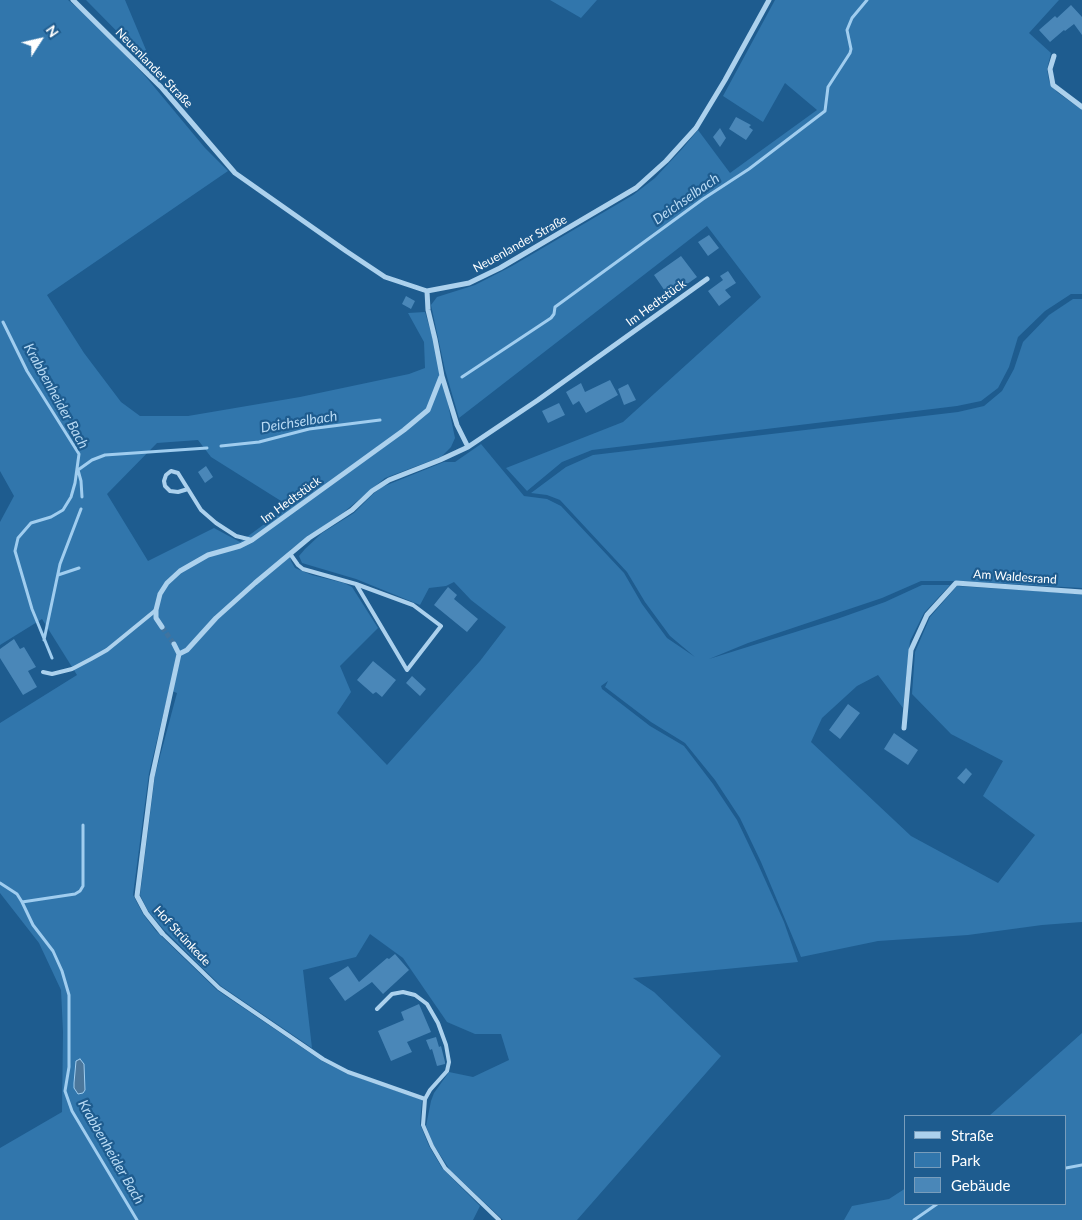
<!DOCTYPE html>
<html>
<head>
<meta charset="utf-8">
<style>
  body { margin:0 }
  #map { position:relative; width:1082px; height:1220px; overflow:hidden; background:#1e5c8f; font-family:Lato,sans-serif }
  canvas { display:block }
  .legend { position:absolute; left:904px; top:1115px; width:162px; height:90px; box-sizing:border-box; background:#1e5c8f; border:1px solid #789dbc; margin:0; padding:6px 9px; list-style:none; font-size:15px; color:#fff }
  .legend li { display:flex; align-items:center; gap:10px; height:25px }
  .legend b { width:25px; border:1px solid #789dbc }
  .north { position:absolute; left:15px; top:15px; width:50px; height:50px; -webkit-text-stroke:4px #1e5c8f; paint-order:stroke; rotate:55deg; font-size:14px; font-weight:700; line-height:20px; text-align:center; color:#fff }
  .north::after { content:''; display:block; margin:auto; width:18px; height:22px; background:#fff; clip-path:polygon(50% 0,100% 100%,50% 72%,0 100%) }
</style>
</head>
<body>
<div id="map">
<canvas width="1082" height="1220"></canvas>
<ul class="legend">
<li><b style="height:6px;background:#acd1ed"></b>Straße</li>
<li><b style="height:14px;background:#3176ac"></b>Park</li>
<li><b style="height:14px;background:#4a87b8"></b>Gebäude</li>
</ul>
<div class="north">N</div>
</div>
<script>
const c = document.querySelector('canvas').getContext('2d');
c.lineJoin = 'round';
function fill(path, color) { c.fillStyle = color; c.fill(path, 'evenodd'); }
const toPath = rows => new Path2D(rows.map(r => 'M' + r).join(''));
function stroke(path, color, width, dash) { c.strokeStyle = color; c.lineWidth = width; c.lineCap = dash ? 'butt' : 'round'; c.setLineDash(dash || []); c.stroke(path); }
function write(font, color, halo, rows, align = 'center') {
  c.font = font + ' Lato,sans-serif'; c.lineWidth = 4.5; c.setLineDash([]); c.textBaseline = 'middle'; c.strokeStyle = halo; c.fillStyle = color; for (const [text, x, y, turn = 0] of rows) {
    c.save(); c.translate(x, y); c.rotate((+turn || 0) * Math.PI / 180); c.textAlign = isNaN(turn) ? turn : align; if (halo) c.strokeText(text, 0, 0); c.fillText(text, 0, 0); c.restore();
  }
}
const green = toPath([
  [0,0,68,0,91,19,146,77,205,148,228,171,47,295,84,353,121,402,140,416,188,416,300,397,409,374,425,368,424,342,408,313,425,312,438,356,455,438,451,447,441,457,385,478,344,512,290,550,291,561,295,568,312,575,344,583,352,587,378,628,340,666,351,692,337,713,387,765,480,661,506,627,471,600,454,582,446,586,429,588,420,605,356,579,302,563,299,556,305,549,322,533,354,513,373,494,382,487,444,462,455,462,481,444,524,496,547,499,561,506,624,573,642,604,667,638,695,657,670,636,645,602,627,572,560,500,547,495,531,493,566,467,593,455,958,412,984,406,1002,391,1014,369,1023,342,1049,315,1073,299,1082,299,1082,588,957,581,921,581,882,598,748,643,709,659,837,619,885,602,922,585,950,585,924,613,910,641,903,708,878,675,857,686,822,718,811,742,911,836,998,883,1035,835,983,796,1003,761,951,734,912,694,915,652,930,617,957,586,1082,594,1082,922,1042,925,968,935,878,941,801,957,761,862,740,818,715,780,685,743,651,722,605,687,608,681,601,686,602,689,650,726,684,746,713,784,737,820,758,864,784,922,798,962,633,978,654,992,721,1056,577,1220,503,1220,450,1170,433,1144,426,1126,431,1101,434,1093,449,1072,473,1077,509,1060,501,1034,475,1034,447,1022,403,958,370,934,356,957,303,970,312,1048,221,986,164,930,148,911,140,895,155,775,177,693,169,690,149,773,133,895,143,914,156,931,217,990,322,1061,348,1074,422,1100,420,1124,429,1146,442,1168,480,1206,473,1220,0,1220,0,1148,62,1112,63,1032,61,990,39,943,0,893,0,723,77,675,42,619,0,645,0,522,14,496,0,471],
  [198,440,211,457,289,506,240,542,214,528,148,561,107,494,157,443],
  [86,0,125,0,154,69],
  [550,0,597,0,581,18],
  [775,0,1059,0,1029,33,1051,53,1047,69,1049,81,1057,92,1082,110,1082,294,1071,294,1045,311,1018,337,1009,367,998,388,981,401,957,406,592,450,562,462,527,491,506,468,623,422,761,297,707,226,459,418,445,370,431,305,437,297,475,285,512,266,633,195,655,178,682,149,698,130,730,173,817,110,785,83,763,122,723,96],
  [1082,1033,1082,1220,844,1220,852,1206,889,1199,906,1188,906,1204,1066,1204,1066,1116,989,1116]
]);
const water = toPath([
  [80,1059,84,1064,85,1090,83,1093,78,1094,74,1088,74,1083,76,1061,80,1059]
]);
const stream = toPath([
  [3,322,27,371,79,454,75,483,71,497,63,510,51,517,31,523,18,538,15,551,32,609,52,658],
  [462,377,551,318,554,314,555,307,703,199,749,169,825,111,828,87,850,53,851,49,847,30,852,18,867,0],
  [221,446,259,442,309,429,380,420],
  [82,497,81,481,78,470,92,460,105,455,207,448],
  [58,575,79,568],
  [44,640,60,564,81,509],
  [83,825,83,886,80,891,75,894,22,902,33,925,53,951,62,971,69,995,69,1067,65,1091,72,1111,137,1220],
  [0,883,17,894,22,902],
  [1066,1168,1082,1165],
  [914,1220,937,1204]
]);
const building = toPath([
  [1071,5,1082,17,1082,35,1074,24,1065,31,1064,30,1050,42,1039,30,1055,16,1057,18],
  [736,117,751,125,749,127,753,130,746,140,729,129],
  [720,128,726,138,720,147,713,137],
  [709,235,719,248,708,256,698,242],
  [681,256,697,277,669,297,654,275],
  [728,271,736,283,725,290,731,297,719,306,708,291,723,280,720,276],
  [406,296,415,301,411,309,402,304],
  [610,380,618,395,586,413,579,401,573,405,566,392,581,383,585,392],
  [628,384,636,400,624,405,618,389],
  [559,403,565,415,548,423,542,411],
  [206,466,213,477,205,483,198,472],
  [448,587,457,595,454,599,478,619,467,632,434,605],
  [14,639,20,649,24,647,36,667,28,671,37,687,23,695,0,658,0,649],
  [373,661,396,680,382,697,376,692,373,694,357,680],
  [412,676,426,689,420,696,406,683],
  [848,704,860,713,840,739,829,730],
  [894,733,918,750,908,765,884,749],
  [966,768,972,774,964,784,957,778],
  [395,954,409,970,383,994,372,982,345,1001,329,978,348,966,359,982,387,958,389,959],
  [419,1004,431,1032,407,1042,412,1052,391,1061,378,1031,404,1020,401,1012],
  [436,1037,439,1047,441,1046,445,1062,445,1064,437,1066,432,1049,430,1050,426,1040]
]);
const streetTunnel = toPath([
  [162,627,174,644]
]);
const lane = toPath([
  [188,489,178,492,170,491,165,486,164,481,166,475,171,471,178,473,201,510,216,523,236,536,252,540],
  [291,555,298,565,303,569,356,584,413,605,441,626,407,670,356,584],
  [43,672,52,674,72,669,91,659,107,650,156,610],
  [162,933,219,988,323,1059,348,1072,425,1099],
  [377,1009,392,994,403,992,415,995,427,1004,438,1023,446,1045,449,1062,447,1071,430,1090,425,1099,423,1125,432,1146,445,1168,499,1220]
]);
const street = toPath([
  [73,0,162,88,235,173,346,251,385,277,427,291,469,283,500,268,636,188,666,161,696,128,725,80,769,0],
  [1054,56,1050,69,1053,85,1082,107],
  [427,291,428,310,435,339,442,376,457,425,468,447,538,400,707,279],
  [162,627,156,618,156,610,160,594,167,583,180,571,208,555,240,546,252,540,404,430,428,410,441,377],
  [174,644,179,654],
  [904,728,911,650,927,615,956,583,1082,592],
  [162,933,146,913,137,896,152,777,179,654,187,650,216,618,255,583,309,538,352,510,372,491,389,480,440,460,468,447]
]);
const streetNames = [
  ["Neuenlander Straße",154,68,46],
  ["Neuenlander Straße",520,244,-29],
  ["Im Hedtstück",656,303,-36],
  ["Im Hedtstück",291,500,-36],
  ["Am Waldesrand",1015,577,4],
  ["Hof Strünkede",182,936,47]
];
const waterNames = [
  ["Deichselbach",686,199,-35],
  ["Krabbenheider Bach",56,396,61],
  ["Deichselbach",299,422,-9],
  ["Krabbenheider Bach",111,1152,60]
];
fill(green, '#3176ac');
fill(water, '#4c779b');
stroke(water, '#a0cdef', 1);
stroke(stream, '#a0cdef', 3);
fill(building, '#4a87b8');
stroke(streetTunnel, '#4074a0', 5, [5, 2.5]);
stroke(lane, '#acd1ed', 4);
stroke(street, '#acd1ed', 5);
write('12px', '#fff', '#1e5c8f', streetNames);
write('italic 14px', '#b8daf4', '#1e5c8f', waterNames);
</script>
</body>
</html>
